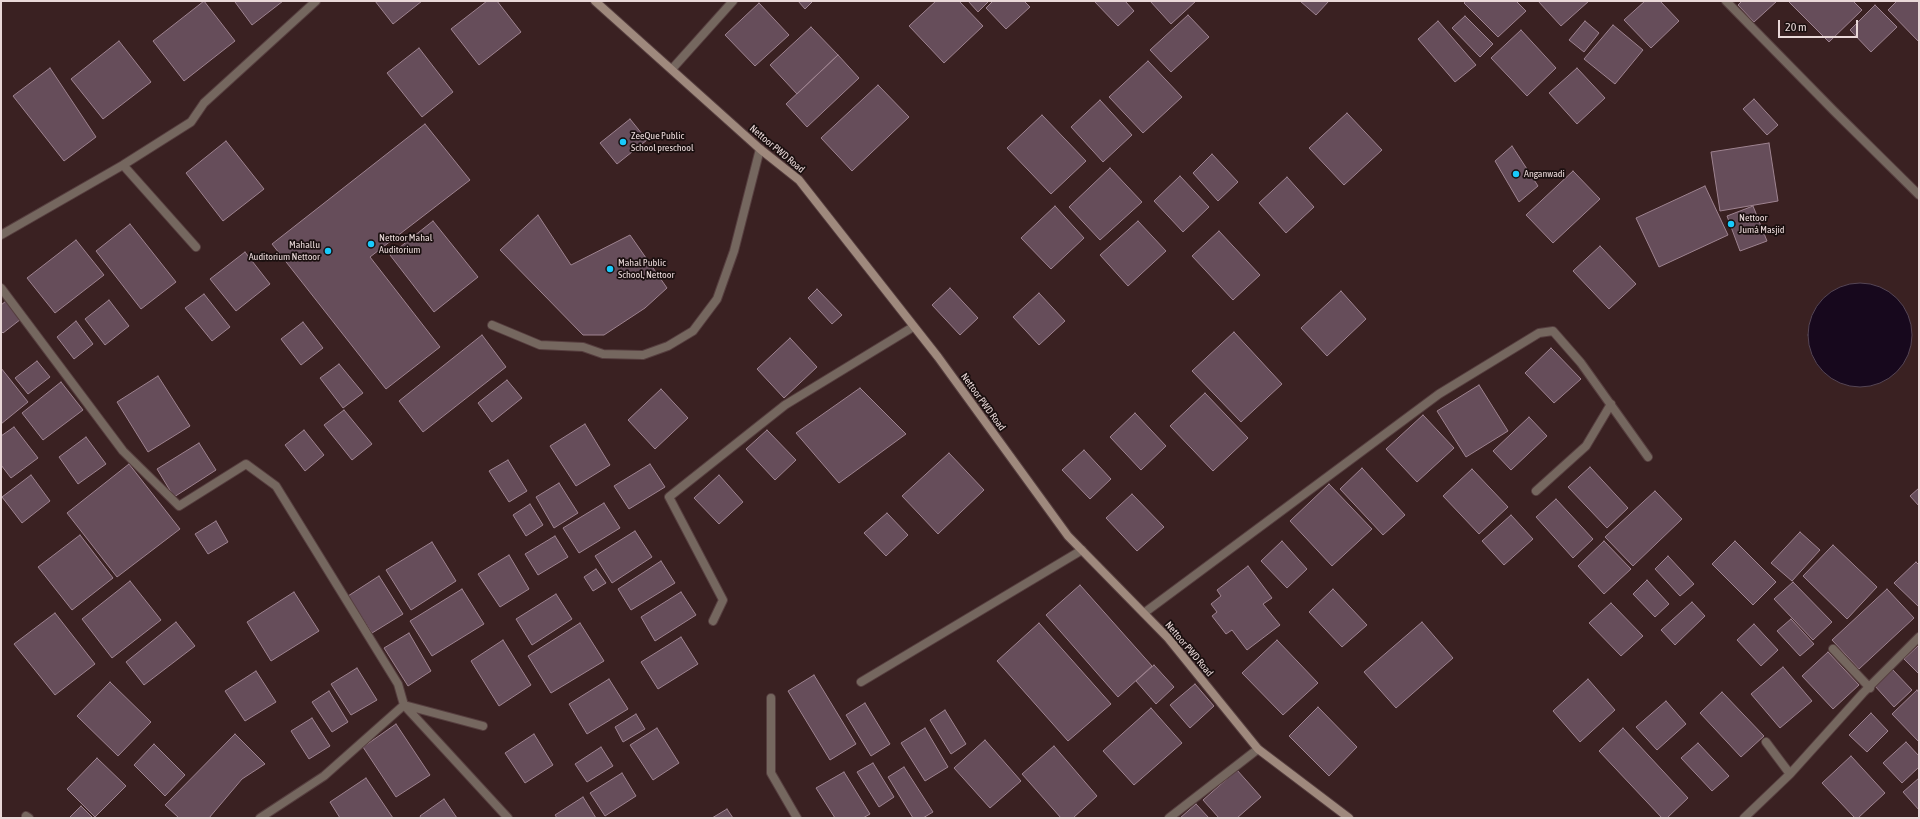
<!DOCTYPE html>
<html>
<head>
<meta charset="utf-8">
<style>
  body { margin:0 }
  #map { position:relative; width:1920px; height:819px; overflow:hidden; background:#3a2122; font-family:"Asap Condensed",sans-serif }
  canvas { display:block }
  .frame { position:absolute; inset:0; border:2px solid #e9d8d8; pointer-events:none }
  .scale { position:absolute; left:1778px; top:20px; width:80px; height:18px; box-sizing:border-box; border:2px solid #e9d8d8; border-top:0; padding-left:5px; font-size:12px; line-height:14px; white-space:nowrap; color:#e9d8d8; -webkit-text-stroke:3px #1a0f0f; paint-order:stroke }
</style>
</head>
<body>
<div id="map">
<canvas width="1920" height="819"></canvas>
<div class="frame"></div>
<div class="scale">20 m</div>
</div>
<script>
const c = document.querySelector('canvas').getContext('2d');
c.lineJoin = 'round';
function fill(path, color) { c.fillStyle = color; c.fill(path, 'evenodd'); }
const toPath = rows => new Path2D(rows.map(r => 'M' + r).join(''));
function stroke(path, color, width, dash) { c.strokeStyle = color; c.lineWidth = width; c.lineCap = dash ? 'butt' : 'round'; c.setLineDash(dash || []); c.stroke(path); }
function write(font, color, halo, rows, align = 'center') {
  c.font = font + ' "Asap Condensed",sans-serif'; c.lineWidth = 3.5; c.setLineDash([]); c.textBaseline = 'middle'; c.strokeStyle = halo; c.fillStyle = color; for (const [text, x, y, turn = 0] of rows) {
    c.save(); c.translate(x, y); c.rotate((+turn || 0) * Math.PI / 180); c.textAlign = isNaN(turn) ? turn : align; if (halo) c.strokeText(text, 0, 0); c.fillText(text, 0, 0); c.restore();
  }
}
const water = toPath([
  '1808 335a52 52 0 1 1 104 0a52 52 0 1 1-104 0Z'
]);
const building = toPath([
  [204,1,235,41,184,81,153,41,204,1],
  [236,1,283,1,252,25,235,2,236,1],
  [375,1,422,1,393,24,375,1],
  [487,1,497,1,521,32,479,65,451,29,487,1],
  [798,1,813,1,805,9,798,1],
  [936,1,959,1,983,26,944,63,909,26,936,1],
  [968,1,989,1,978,12,968,1],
  [993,1,1024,1,1030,7,1006,29,986,8,993,1],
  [1094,1,1125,1,1134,11,1118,26,1094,1],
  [1150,1,1196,1,1171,24,1150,1],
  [1300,1,1329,1,1316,15,1300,1],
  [1466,1,1516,1,1526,11,1498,37,1464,3,1466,1],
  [1538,1,1589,1,1561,26,1538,1],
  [1645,1,1660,1,1679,21,1651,48,1624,20,1645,1],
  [1742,1,1777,1,1754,22,1738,5,1742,1],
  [1790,1,1853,1,1862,10,1829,42,1789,2,1790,1],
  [1897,1,1919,1,1919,42,1888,10,1897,1],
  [759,3,789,35,755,66,725,35,759,3],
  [1875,5,1897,27,1871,52,1850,30,1875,5],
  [1188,15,1209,37,1171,72,1150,50,1188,15],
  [1465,16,1493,44,1480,57,1452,28,1465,16],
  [1438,21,1476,65,1455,82,1418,39,1438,21],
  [1585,21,1599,33,1584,52,1569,40,1585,21],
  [1613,25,1643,50,1615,84,1584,59,1613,25],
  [811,27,838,55,797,94,770,65,811,27],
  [1521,30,1556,68,1527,96,1491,58,1521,30],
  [119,41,151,82,103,119,71,79,119,41],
  [419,48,453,92,422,117,387,73,419,48],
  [838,55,859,78,807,127,786,104,838,55],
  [1148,61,1182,97,1143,133,1109,97,1148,61],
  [50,68,96,137,64,161,13,96,50,68],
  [1577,68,1605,98,1577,124,1549,93,1577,68],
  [878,85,909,117,852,171,821,138,878,85],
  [1754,99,1778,125,1767,135,1743,109,1754,99],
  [1100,100,1132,135,1103,162,1071,127,1100,100],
  [1347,113,1382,150,1344,185,1309,148,1347,113],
  [1042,115,1086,161,1051,194,1007,148,1042,115],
  [630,119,647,140,617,164,600,143,630,119],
  [425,124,470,180,370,257,440,347,386,389,272,244,425,124],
  [226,141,264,189,223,221,186,173,226,141],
  [1769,143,1778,201,1720,211,1711,152,1769,143],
  [1512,146,1538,186,1519,202,1495,161,1512,146],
  [1212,154,1238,182,1218,201,1193,173,1212,154],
  [1110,168,1142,202,1100,240,1069,207,1110,168],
  [1573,171,1600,199,1553,243,1526,215,1573,171],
  [1180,176,1209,207,1183,232,1154,201,1180,176],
  [1287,177,1314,207,1286,233,1259,203,1287,177],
  [1705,186,1728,235,1659,267,1636,218,1705,186],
  [1055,206,1084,238,1051,269,1021,238,1055,206],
  [1753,206,1767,241,1740,251,1727,216,1753,206],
  [538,215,571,265,630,235,667,288,645,308,604,335,583,335,500,250,538,215],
  [433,221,478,277,434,312,390,255,433,221],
  [1138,221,1166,251,1128,286,1100,255,1138,221],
  [130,224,176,282,141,309,96,251,130,224],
  [1219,231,1260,275,1233,300,1192,256,1219,231],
  [76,240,104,275,55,313,27,278,76,240],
  [1600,246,1636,284,1609,309,1573,271,1600,246],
  [245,252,270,284,236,311,210,279,245,252],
  [950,288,978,318,960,335,932,305,950,288],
  [817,289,842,315,832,324,808,298,817,289],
  [1341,291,1366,319,1327,356,1301,328,1341,291],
  [1039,293,1065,321,1039,345,1013,317,1039,293],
  [204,294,230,327,212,341,185,308,204,294],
  [109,300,129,326,105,345,85,319,109,300],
  [6,301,21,319,3,333,1,331,1,305,6,301],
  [76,321,93,344,74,359,57,337,76,321],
  [303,322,323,348,301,365,281,339,303,322],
  [1234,332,1282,384,1241,422,1192,371,1234,332],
  [482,335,506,367,423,432,399,401,482,335],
  [790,338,817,367,784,398,757,369,790,338],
  [1551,348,1581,379,1554,403,1525,373,1551,348],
  [37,361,50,377,28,394,15,378,37,361],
  [339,364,363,393,343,408,320,378,339,364],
  [1,368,28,402,1,424,1,368],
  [158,376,190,426,148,452,117,402,158,376],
  [507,380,522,398,492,422,478,403,507,380],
  [61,382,83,410,43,440,22,413,61,382],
  [1479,385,1508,431,1466,457,1437,411,1479,385],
  [860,388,906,434,839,483,796,433,860,388],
  [661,389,688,418,655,449,628,420,661,389],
  [1205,393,1248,438,1213,471,1170,426,1205,393],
  [344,410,372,444,352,460,324,425,344,410],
  [1135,413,1166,446,1141,470,1110,437,1135,413],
  [1423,415,1454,448,1417,482,1386,449,1423,415],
  [1529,417,1547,436,1511,470,1493,451,1529,417],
  [585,424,610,465,576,486,550,446,585,424],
  [14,427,38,458,11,478,1,465,1,436,14,427],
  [304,430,324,455,305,471,285,445,304,430],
  [767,430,796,460,775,480,746,449,767,430],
  [86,437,106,464,78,484,59,457,86,437],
  [199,443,216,470,174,497,157,469,199,443],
  [1084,450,1111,479,1090,499,1062,470,1084,450],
  [949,453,984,490,938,534,902,496,949,453],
  [508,460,527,491,509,502,489,471,508,460],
  [129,464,180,529,117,577,67,513,129,464],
  [650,464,665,487,629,509,614,486,650,464],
  [1590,467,1628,508,1607,528,1568,487,1590,467],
  [1362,468,1405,515,1383,535,1340,489,1362,468],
  [1472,469,1508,507,1479,534,1443,496,1472,469],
  [31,475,50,501,22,523,2,497,31,475],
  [719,475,743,502,719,524,694,498,719,475],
  [559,483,578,513,554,528,536,497,559,483],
  [1329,484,1372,529,1332,566,1290,521,1329,484],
  [1919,488,1919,506,1910,496,1919,488],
  [1655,491,1682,519,1633,566,1605,537,1655,491],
  [1132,494,1164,527,1137,551,1106,518,1132,494],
  [1556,499,1593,539,1573,558,1536,517,1556,499],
  [604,503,620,528,579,553,563,528,604,503],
  [530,504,543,525,526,536,513,515,530,504],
  [887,513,908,535,886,556,864,533,887,513],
  [1511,515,1533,539,1504,565,1482,541,1511,515],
  [216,521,228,542,208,554,195,534,216,521],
  [635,531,652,557,612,583,595,556,635,531],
  [1800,532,1820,550,1792,581,1771,563,1800,532],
  [80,535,113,578,72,610,38,567,80,535],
  [555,536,568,557,538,575,525,554,555,536],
  [1282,541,1307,569,1287,588,1261,561,1282,541],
  [1604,541,1631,569,1604,594,1578,566,1604,541],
  [1735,541,1776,582,1753,605,1712,564,1735,541],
  [432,542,456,581,411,610,386,570,432,542],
  [1833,545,1877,587,1847,619,1803,576,1833,545],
  [509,555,529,589,500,607,478,574,509,555],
  [1668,556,1694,584,1680,596,1655,569,1668,556],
  [661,561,675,583,631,610,618,589,661,561],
  [1916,562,1919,565,1919,607,1894,583,1916,562],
  [1248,566,1272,598,1263,604,1280,625,1247,650,1232,630,1226,634,1212,616,1217,612,1211,604,1221,596,1217,590,1248,566],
  [596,569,606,583,593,591,584,577,596,569],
  [379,576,403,614,372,633,348,596,379,576],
  [1647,580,1669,604,1655,617,1633,594,1647,580],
  [130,581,161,620,112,658,82,619,130,581],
  [1793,582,1832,622,1813,640,1774,599,1793,582],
  [1080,585,1152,666,1118,697,1046,615,1080,585],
  [462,589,484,624,432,656,410,621,462,589],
  [1333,589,1367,625,1342,647,1309,612,1333,589],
  [1887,589,1914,618,1859,669,1832,640,1887,589],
  [294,592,319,631,271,661,247,622,294,592],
  [681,592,696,615,655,641,641,617,681,592],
  [556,594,572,619,532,645,516,619,556,594],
  [1692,602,1705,616,1675,645,1661,630,1692,602],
  [1611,603,1643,636,1621,656,1589,623,1611,603],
  [55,613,95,664,55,695,14,644,55,613],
  [1791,619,1814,644,1800,656,1777,631,1791,619],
  [176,622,195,646,144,685,126,662,176,622],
  [1422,622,1453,658,1396,708,1364,672,1422,622],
  [580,623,604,661,551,693,528,656,580,623],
  [1039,623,1111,704,1068,741,997,661,1039,623],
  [1754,624,1778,650,1761,666,1737,640,1754,624],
  [409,633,431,671,408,686,384,648,409,633],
  [681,637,698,664,658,689,641,662,681,637],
  [503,640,531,685,499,706,471,661,503,640],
  [1277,640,1318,683,1283,715,1242,673,1277,640],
  [1919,645,1919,674,1904,659,1919,645],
  [1828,652,1859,685,1833,709,1802,676,1828,652],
  [1154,665,1174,687,1156,704,1136,681,1154,665],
  [1783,667,1812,701,1780,728,1751,694,1783,667],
  [357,668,377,700,351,715,331,684,357,668],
  [1892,669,1912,690,1894,707,1874,685,1892,669],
  [256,671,276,702,245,721,225,691,256,671],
  [814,675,856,744,830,760,788,691,814,675],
  [609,679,628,709,587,734,569,704,609,679],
  [1588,679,1615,710,1580,742,1553,711,1588,679],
  [110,682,151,722,118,756,77,716,110,682],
  [1195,684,1214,706,1190,728,1170,705,1195,684],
  [1917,690,1919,693,1919,742,1892,714,1917,690],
  [329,691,348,722,332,732,312,702,329,691],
  [1722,692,1764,736,1741,757,1700,713,1722,692],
  [1666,701,1686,724,1657,750,1636,727,1666,701],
  [865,703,890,744,871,756,846,715,865,703],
  [1318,707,1357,747,1329,776,1289,736,1318,707],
  [1151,708,1182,743,1134,785,1103,751,1151,708],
  [945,710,966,744,951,754,930,720,945,710],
  [1871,713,1888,731,1867,752,1849,735,1871,713],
  [636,714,645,729,623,742,615,727,636,714],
  [312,718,330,746,309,759,291,731,312,718],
  [396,724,430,775,396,797,363,747,396,724],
  [657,728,679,763,653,780,630,745,657,728],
  [925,728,948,767,925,781,901,743,925,728],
  [1623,728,1688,798,1667,818,1662,818,1599,751,1623,728],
  [235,734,265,764,242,779,209,818,179,818,165,805,235,734],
  [534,734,553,765,525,783,505,753,534,734],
  [985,740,1021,781,990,808,954,768,985,740],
  [1906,742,1919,756,1919,767,1902,783,1883,763,1906,742],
  [1698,743,1729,776,1712,791,1681,758,1698,743],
  [154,744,185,775,165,796,134,765,154,744],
  [1054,746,1097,796,1073,818,1061,818,1022,774,1054,746],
  [601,747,613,766,587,782,575,764,601,747],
  [1851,756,1885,793,1858,818,1855,818,1822,783,1851,756],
  [97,758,126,786,95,817,67,789,97,758],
  [873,763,894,797,879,807,857,772,873,763],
  [904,767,933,812,923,818,913,818,888,777,904,767],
  [1237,770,1261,797,1237,818,1219,818,1203,800,1237,770],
  [844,772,870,814,863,818,835,818,816,788,844,772],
  [622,773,636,796,605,816,590,793,622,773],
  [366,778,393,818,340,818,330,802,366,778],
  [1919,778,1919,810,1903,792,1919,778],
  [583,797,596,818,557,818,555,815,583,797],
  [444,799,457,818,421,818,420,816,444,799],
  [1196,804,1209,818,1180,818,1196,804],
  [81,806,93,818,69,818,81,806],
  [727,809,733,818,712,818,727,809]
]);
const lane = toPath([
  [492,325,540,345,583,347,603,354,643,355,668,346,693,331,717,299,734,251,760,149],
  [1536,491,1586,446,1611,404]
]);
const street = toPath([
  [1726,1,1834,111,1919,195],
  [672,69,733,1],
  [123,165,196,247],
  [1,235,123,165,191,122,204,103,316,1],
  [1,288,123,451,179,506,246,464,276,486,398,684,404,705,483,726],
  [1144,613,1439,394,1539,333,1553,331,1581,363,1648,457],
  [713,621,723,600,669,497,785,405,913,327],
  [1833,649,1870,688],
  [861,682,1082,550],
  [771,698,771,773,797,818],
  [1766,742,1790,774],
  [26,816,29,818],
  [260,818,324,776,404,705,508,818],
  [1169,818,1258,749],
  [1744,818,1790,774,1863,693,1919,637]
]);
const secondary = toPath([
  [595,1,760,149,799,180,938,357,1068,536,1168,638,1258,749,1349,818]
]);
const markers = [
  [623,142,4,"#18cafc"],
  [1516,174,4,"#18cafc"],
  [1731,224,4,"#18cafc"],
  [371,244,4,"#18cafc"],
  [328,251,4,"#18cafc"],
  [610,269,4,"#18cafc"]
];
const poiNames = [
  ["ZeeQue Public",631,136],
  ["School preschool",631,148],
  ["Anganwadi",1524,174],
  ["Nettoor",1739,218],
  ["Jumá Masjid",1739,230],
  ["Nettoor Mahal",379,238],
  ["Auditorium",379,250],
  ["Mahallu",320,245,"right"],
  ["Auditorium Nettoor",320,257,"right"],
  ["Mahal Public",618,263],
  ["School, Nettoor",618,275]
];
const streetNames = [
  ["Nettoor PWD Road",777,149,40],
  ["Nettoor PWD Road",983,402,54],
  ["Nettoor PWD Road",1189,649,50]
];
fill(water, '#17081d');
stroke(water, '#564655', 1);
fill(building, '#664d5a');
stroke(building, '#9e8390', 1);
stroke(lane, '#563e3f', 10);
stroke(street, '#563e3f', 10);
stroke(secondary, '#563e3f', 10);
stroke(lane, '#75675f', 8);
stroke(street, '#75675f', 8);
stroke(secondary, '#9f897d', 8);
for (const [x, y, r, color] of markers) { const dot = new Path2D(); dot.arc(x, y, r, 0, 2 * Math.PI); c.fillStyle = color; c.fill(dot); stroke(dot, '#1a0f0f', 1.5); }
write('10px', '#e9d8d8', '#1a0f0f', poiNames, 'left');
write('10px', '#e9d8d8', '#1a0f0f', streetNames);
</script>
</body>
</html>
